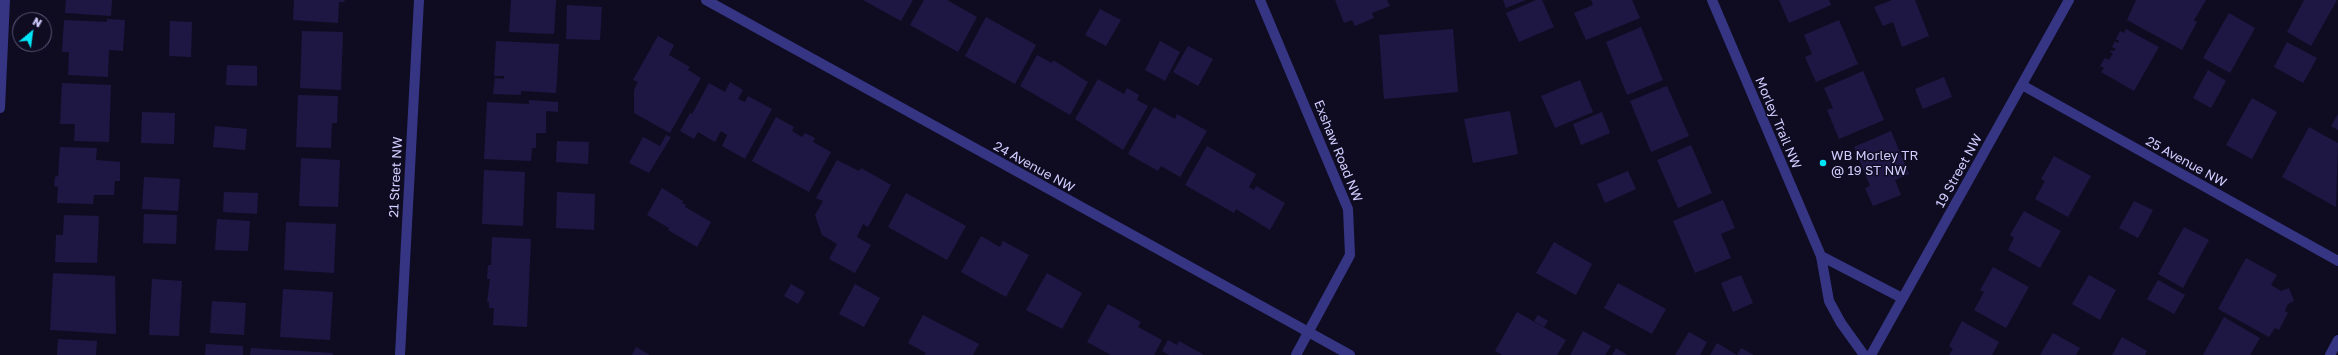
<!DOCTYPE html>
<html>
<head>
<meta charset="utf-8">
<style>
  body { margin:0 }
  #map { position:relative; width:2338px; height:355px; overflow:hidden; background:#0f0c22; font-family:"Golos Text",sans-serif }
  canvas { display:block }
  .north { position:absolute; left:12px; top:12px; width:40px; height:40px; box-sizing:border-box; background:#0f0c22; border:1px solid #5d597a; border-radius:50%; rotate:29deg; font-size:11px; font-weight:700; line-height:16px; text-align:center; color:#d1cdff }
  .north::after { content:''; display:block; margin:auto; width:14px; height:18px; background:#00e6f8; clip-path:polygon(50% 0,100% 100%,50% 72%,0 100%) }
</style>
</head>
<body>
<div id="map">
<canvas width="2338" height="355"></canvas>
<div class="north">N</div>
</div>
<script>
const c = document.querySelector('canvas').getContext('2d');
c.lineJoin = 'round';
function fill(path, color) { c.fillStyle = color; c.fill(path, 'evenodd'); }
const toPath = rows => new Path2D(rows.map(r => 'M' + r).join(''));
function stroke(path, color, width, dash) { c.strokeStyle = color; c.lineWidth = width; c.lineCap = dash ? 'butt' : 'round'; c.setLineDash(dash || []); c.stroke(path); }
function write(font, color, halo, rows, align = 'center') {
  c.font = font + ' "Golos Text",sans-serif'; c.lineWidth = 3; c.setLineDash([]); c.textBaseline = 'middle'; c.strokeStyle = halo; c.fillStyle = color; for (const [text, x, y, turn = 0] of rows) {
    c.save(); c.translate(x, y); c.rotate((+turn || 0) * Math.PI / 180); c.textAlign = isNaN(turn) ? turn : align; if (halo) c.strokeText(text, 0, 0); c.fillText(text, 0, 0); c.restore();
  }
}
const building = toPath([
  [66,0,112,0,111,16,65,13],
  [294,0,345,0,344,2,339,2,338,23,293,20],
  [511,0,556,0,554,34,509,32],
  [863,0,913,0,901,21],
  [924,0,947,0,977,17,958,52,910,25],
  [1335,0,1387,0,1390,6,1372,13,1374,18,1355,26,1352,20,1344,23],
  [1503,0,1526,0,1506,8],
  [1536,0,1542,0,1554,27,1519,42,1506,13],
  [1591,0,1632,0,1640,18,1586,40,1574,13,1593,5],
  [1779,0,1829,0,1831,5,1789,23],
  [1892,0,1915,0,1929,36,1902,47,1893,22,1883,26,1874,7],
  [2136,0,2206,0,2194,20,2197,22,2182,50,2127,20],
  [2304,0,2337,0,2311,46,2287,32],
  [567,5,602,7,600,40,566,39],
  [1100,9,1121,20,1106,46,1085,35],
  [2229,13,2255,28,2230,73,2203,58],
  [986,17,1036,45,1015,84,965,56],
  [107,19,125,20,123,51,109,50,108,77,68,75,69,52,62,52,64,20,107,22],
  [1839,20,1858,64,1816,82,1805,57,1812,54,1804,35],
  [170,21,192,22,191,57,169,56],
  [1641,27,1663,80,1627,95,1606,42],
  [1453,29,1458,92,1384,99,1379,35],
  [2126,29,2159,47,2134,91,2101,72,2104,68,2100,66,2105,58,2109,60,2113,53,2110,52,2111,50,2114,51,2116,49,2112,47,2115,41,2118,43,2119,41,2116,39,2120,31,2124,33],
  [302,31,343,32,341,90,300,88],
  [658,36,674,45,669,55,690,67,688,70,701,78,670,133,634,113,634,90,638,82,633,80],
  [496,41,559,44,556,93,521,91,521,95,493,94,495,78,504,79,504,76,494,76],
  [1160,41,1180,52,1165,81,1145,70],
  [2287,42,2317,58,2303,83,2274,67],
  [1188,46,1213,59,1198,86,1173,72],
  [1037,55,1052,63,1053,60,1088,82,1070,115,1020,86],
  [227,65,257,66,257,86,226,85],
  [2208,70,2226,81,2211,108,2193,98],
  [1863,71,1884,120,1839,139,1827,110,1833,108,1824,88],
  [1944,77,1952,97,1923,109,1915,89],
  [1098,79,1124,94,1127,88,1139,95,1137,100,1148,106,1123,150,1075,119],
  [1580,80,1593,112,1555,128,1541,96],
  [730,82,743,90,738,99,745,102,748,96,772,109,745,159,722,146,727,135,721,131,715,142,698,132,694,139,680,131,690,113,692,114,709,83,725,92],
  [62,83,111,85,109,142,74,141,75,124,60,124],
  [1667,86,1689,136,1651,152,1630,101],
  [298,95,338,96,337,123,332,123,331,148,296,147],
  [2252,98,2277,112,2252,159,2226,145],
  [529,100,558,102,558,112,546,111,546,133,536,133,536,148,532,148,531,161,484,159,487,102,529,104],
  [1154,107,1175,119,1177,114,1207,131,1180,177,1161,166,1158,171,1128,154],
  [1510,111,1518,154,1473,163,1464,119],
  [142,112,175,113,174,144,141,143],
  [1602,112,1610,133,1581,145,1573,124],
  [2338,114,2338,130,2331,126],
  [776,117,794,127,792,131,802,137,805,133,815,138,813,142,831,152,809,192,752,161],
  [215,126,247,129,245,150,213,147],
  [2309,127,2338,143,2336,207,2282,177],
  [1891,131,1909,174,1895,180,1901,195,1873,206,1865,188,1870,186,1854,147],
  [666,135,671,137,649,173,629,163,643,137,660,146],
  [557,141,589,142,588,164,556,162],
  [1691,145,1712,193,1678,208,1657,160],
  [1207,146,1256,174,1249,187,1254,190,1256,186,1285,203,1270,230,1236,209,1234,213,1185,185],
  [60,147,97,148,96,160,120,162,120,181,115,181,114,195,94,195,93,204,57,203,58,187,54,186,55,177,58,176],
  [2054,156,2091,176,2068,217,2035,199,2045,181,2041,179],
  [301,158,340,160,338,207,299,206],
  [837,160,859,171,861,168,891,185,868,227,863,224,857,237,871,245,855,273,829,259,837,244,822,235,815,215,823,201,816,198],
  [484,170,525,172,523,226,482,224],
  [1628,171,1636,189,1605,203,1597,184],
  [144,177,180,179,178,211,142,209],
  [662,188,683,201,682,203,686,205,685,207,711,222,697,247,668,230,669,228,647,215],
  [224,192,258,193,257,214,223,212],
  [557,192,595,194,594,230,556,228],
  [906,193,966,226,947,260,888,227],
  [1723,200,1735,228,1721,234,1731,258,1695,273,1673,221],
  [2134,201,2153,210,2138,238,2119,228],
  [2024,211,2061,231,2040,268,2008,250,2014,238,2010,235],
  [144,214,177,215,176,244,143,243],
  [64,215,99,216,97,263,55,262,56,235,63,235],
  [217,219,250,221,248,251,215,250],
  [286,222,336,224,334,273,284,270],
  [2184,227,2209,240,2183,288,2158,274],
  [981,236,1000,247,1003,241,1029,255,1006,297,961,272],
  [492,237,531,239,527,327,493,325,494,308,489,308,489,302,487,302,490,279,487,279,488,265,491,265],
  [1554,242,1592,264,1576,295,1536,273],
  [2246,258,2277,275,2271,285,2281,291,2289,288,2294,301,2288,304,2285,311,2288,313,2279,330,2275,328,2269,337,2218,309],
  [1993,267,2029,287,2006,328,1974,310,1984,292,1980,290],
  [53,273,115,276,116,334,50,330],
  [1047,273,1082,293,1062,329,1026,310],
  [1741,275,1753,303,1733,312,1721,283],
  [2089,275,2116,290,2100,320,2072,304],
  [152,279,182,281,179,336,149,335],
  [2158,280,2185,295,2174,314,2147,299],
  [1618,283,1666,309,1652,334,1604,308],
  [791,284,805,292,798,304,784,296],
  [855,284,880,298,864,327,839,314],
  [283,289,333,292,330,340,280,337],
  [212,301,246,303,244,335,210,333],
  [1108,304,1141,322,1138,327,1162,340,1154,355,1111,355,1087,342],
  [1517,312,1566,340,1557,355,1502,355,1495,351],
  [923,315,979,344,973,355,924,355,926,353,908,343],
  [1538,315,1548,321,1544,327,1534,321],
  [2224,317,2260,338,2250,355,2203,355],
  [1962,321,1999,342,1992,355,1949,355,1953,349,1949,346],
  [1583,331,1611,346,1605,355,1570,355],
  [1689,332,1707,342,1700,355,1675,355],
  [2053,333,2080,348,2076,355,2040,355],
  [2122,337,2147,351,2145,355,2112,355],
  [58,339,97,341,96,355,57,355],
  [1168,340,1177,345,1179,341,1204,355,1169,355,1162,351],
  [1717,343,1737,355,1710,355],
  [206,344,243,346,243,355,205,355],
  [636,347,650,355,632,355],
  [251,348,333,353,333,355,250,355],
  [1616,348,1627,355,1612,355],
  [1741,348,1754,355,1737,355]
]);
const minor = toPath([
  [1260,0,1348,209,1350,255,1296,355],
  [2022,85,2338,261],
  [0,108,5,0],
  [400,355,419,0],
  [2330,355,2338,340]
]);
const tertiary = toPath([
  [706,0,1350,355],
  [1712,0,1821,256,1829,301,1841,323,1864,355],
  [1821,256,1902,298],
  [1871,355,2069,0]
]);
const markers = [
  [1823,163,4,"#00e6f8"]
];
const streetNames = [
  ["Morley Trail NW",1778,123,67],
  ["Exshaw Road NW",1338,151,68],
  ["25 Avenue NW",2186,162,29],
  ["24 Avenue NW",1034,167,29],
  ["19 Street NW",1959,171,-61],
  ["21 Street NW",396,177,-87]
];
const poiNames = [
  ["WB Morley TR",1831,156],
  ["@ 19 ST NW",1831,171]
];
fill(building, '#1f1743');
stroke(minor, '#353583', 10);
stroke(tertiary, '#353583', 10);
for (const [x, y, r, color] of markers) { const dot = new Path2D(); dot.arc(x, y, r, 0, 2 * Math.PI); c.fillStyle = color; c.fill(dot); stroke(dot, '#0f0c22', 1.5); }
write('13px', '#d1cdff', '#0f0c22', streetNames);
write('13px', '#d1cdff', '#0f0c22', poiNames, 'left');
</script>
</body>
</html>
